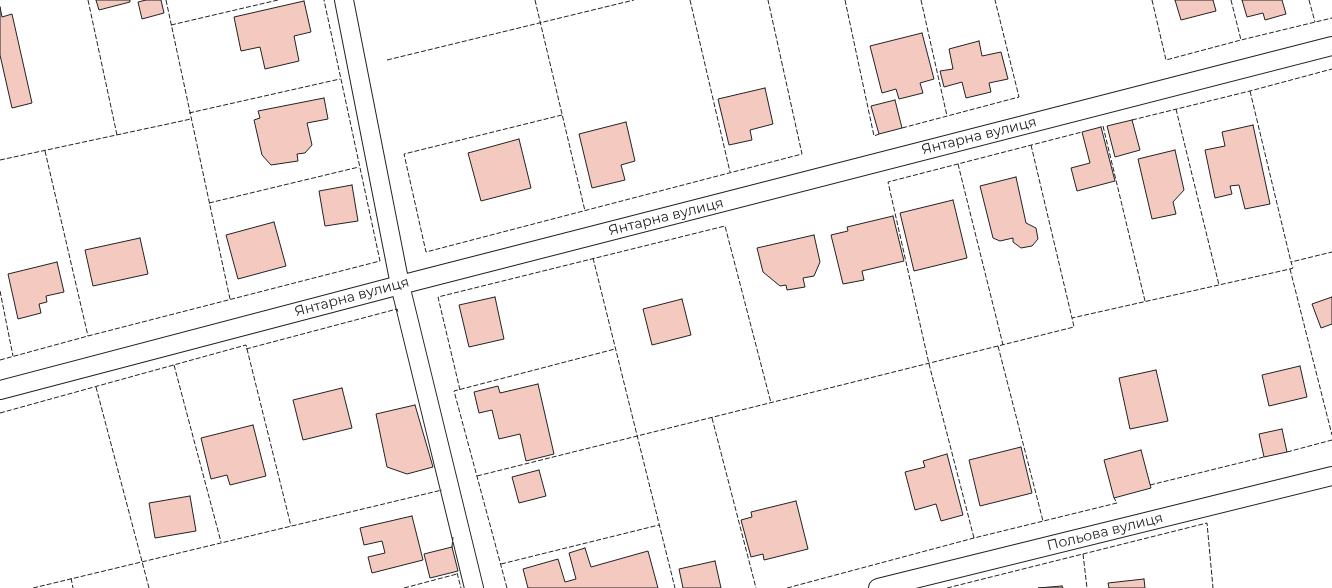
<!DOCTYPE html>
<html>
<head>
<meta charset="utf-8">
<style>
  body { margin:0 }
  canvas { display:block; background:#fff }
</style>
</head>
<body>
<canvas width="1332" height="588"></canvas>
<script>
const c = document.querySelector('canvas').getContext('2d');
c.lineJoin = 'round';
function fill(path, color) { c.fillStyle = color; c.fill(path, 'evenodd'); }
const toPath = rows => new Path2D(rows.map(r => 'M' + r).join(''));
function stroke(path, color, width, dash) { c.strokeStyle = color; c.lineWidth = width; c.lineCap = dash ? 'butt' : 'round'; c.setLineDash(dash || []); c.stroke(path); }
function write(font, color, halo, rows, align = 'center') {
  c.font = font + ' Montserrat,sans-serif'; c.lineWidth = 3; c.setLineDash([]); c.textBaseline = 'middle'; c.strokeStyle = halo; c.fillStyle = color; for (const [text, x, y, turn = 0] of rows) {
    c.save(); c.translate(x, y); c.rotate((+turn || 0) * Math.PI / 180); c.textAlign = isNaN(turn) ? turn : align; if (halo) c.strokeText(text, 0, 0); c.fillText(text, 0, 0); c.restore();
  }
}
const building = toPath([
  [96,0,130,0,130,2,99,10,96,0],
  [146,0,161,0,164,13,142,19,138,2,146,0],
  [1175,0,1213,0,1216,11,1181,20,1175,0],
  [1242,0,1282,0,1286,14,1265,20,1263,13,1247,17,1242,0],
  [304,1,311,32,294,36,299,61,265,69,260,47,241,51,234,17,304,1],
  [0,7,2,17,12,14,32,103,12,108,0,55,0,7],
  [922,33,934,79,920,83,923,93,899,99,896,89,882,93,870,46,922,33],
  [979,41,982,56,1001,52,1008,79,989,83,991,92,966,98,962,82,944,87,940,71,953,69,949,49,979,41],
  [765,88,773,124,750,130,752,140,729,145,718,99,765,88],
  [324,98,328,119,307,123,312,145,305,153,297,154,298,161,271,165,262,155,254,120,260,118,258,111,324,98],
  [895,100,902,128,879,134,871,106,895,100],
  [1132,120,1140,150,1115,157,1107,126,1132,120],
  [626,122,635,161,621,165,625,180,592,188,579,134,626,122],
  [1253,125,1270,204,1245,209,1239,185,1230,186,1232,194,1215,198,1205,150,1225,146,1222,132,1253,125],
  [1101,127,1115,181,1077,191,1071,168,1090,163,1082,132,1101,127],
  [519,139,531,188,481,201,468,153,519,139],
  [1175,150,1184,190,1173,202,1176,214,1152,219,1138,159,1175,150],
  [1016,177,1026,223,1036,228,1038,239,1032,246,1021,248,1013,242,1013,238,1000,241,993,238,980,186,1016,177],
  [352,185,358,221,325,226,319,191,352,185],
  [953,200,967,258,914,271,900,213,953,200],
  [893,216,904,261,862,271,864,280,843,284,831,235,848,231,847,227,893,216],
  [274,222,286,266,238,279,226,235,274,222],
  [814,235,820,262,814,276,803,278,805,287,787,290,786,285,780,286,763,272,757,248,814,235],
  [140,238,148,274,93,286,85,250,140,238],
  [57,262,64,292,46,296,47,302,39,304,41,313,18,319,8,274,57,262],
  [495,297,504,339,469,347,459,305,495,297],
  [1332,297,1332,324,1321,328,1312,304,1332,297],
  [682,299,691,335,652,345,643,309,682,299],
  [1300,366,1307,397,1269,406,1262,375,1300,366],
  [1156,370,1168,421,1130,429,1119,378,1156,370],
  [538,384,554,454,526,461,520,434,499,439,492,410,479,413,474,392,498,386,500,393,538,384],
  [342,388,352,428,303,440,293,400,342,388],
  [415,405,433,467,407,474,387,467,376,414,415,405],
  [253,425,266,476,230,485,227,475,211,479,201,438,253,425],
  [1282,429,1287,452,1264,457,1259,434,1282,429],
  [1021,447,1032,493,980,506,969,460,1021,447],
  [1141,450,1151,488,1114,498,1104,460,1141,450],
  [947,454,963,515,941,521,936,504,915,510,905,472,925,467,923,461,947,454],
  [539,470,546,496,519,503,512,477,539,470],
  [190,496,196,531,155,538,149,503,190,496],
  [796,501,808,549,764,560,763,554,751,557,741,520,752,517,751,512,796,501],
  [412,516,423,560,372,573,368,557,385,553,382,541,364,545,360,528,412,516],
  [452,547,458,571,430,578,424,554,452,547],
  [585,548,591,567,648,551,658,588,528,588,523,569,558,559,565,582,576,579,569,553,585,548],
  [715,561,721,588,683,588,679,569,715,561],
  [1144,579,1145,588,1109,588,1108,583,1144,579],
  [1062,586,1063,588,1038,588,1062,586]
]);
const minor = toPath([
  [344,0,400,285,474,588],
  [0,390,400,285,1332,46],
  [878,588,1332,476]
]);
const fence = toPath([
  [88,0,117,135],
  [166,0,230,299],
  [535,0,585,211],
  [690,0,730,172],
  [845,0,874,136,879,134],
  [921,0,947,116],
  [1152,0,1166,60,1241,40,1332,18],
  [1231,0,1241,40],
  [1309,0,1315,22],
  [171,25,278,0],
  [387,60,634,0],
  [1250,91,1291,262],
  [1176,109,1219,285],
  [189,113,340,79],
  [562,115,404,154,426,252,802,154,768,0],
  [1132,120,1250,91,1332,69],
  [1103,126,1145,301],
  [902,128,1019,97,995,0],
  [1031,145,1072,318],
  [45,151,88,336],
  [0,160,191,119],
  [958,164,1003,345],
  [209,203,359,167],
  [593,258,675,588],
  [1290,269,1332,435],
  [0,291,13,356],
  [998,346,1043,521],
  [246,349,397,309,398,312],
  [0,360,88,336,380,261,324,0],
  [174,365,221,542],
  [96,387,149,588],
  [460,390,438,297,725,226,771,403],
  [0,413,246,345,291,526],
  [712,418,756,588],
  [1287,452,1332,440],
  [477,476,1074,327,1072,318,1290,269,1293,268,1291,262,1332,252],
  [1150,485,1264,457],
  [974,538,929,364,888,182,1082,132],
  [452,547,453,537],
  [1083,554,1087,588],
  [501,564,659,525],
  [457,573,461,588],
  [71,578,73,588],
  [33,588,442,490],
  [404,588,457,574],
  [507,588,454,391,615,349],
  [787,588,974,538,1117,503,1114,498],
  [947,588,1207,523,1213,588]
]);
const streetNames = [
  ["Янтарна вулиця",979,136,-14],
  ["Янтарна вулиця",666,217,-14],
  ["Янтарна вулиця",352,297,-15],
  ["Польова вулиця",1105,532,-14]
];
fill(building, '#f3c9c0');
stroke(building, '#222', 1);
stroke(minor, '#222', 20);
stroke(minor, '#fff', 18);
stroke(fence, '#222', 1, [5, 2]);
write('14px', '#222', '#fff', streetNames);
</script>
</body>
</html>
